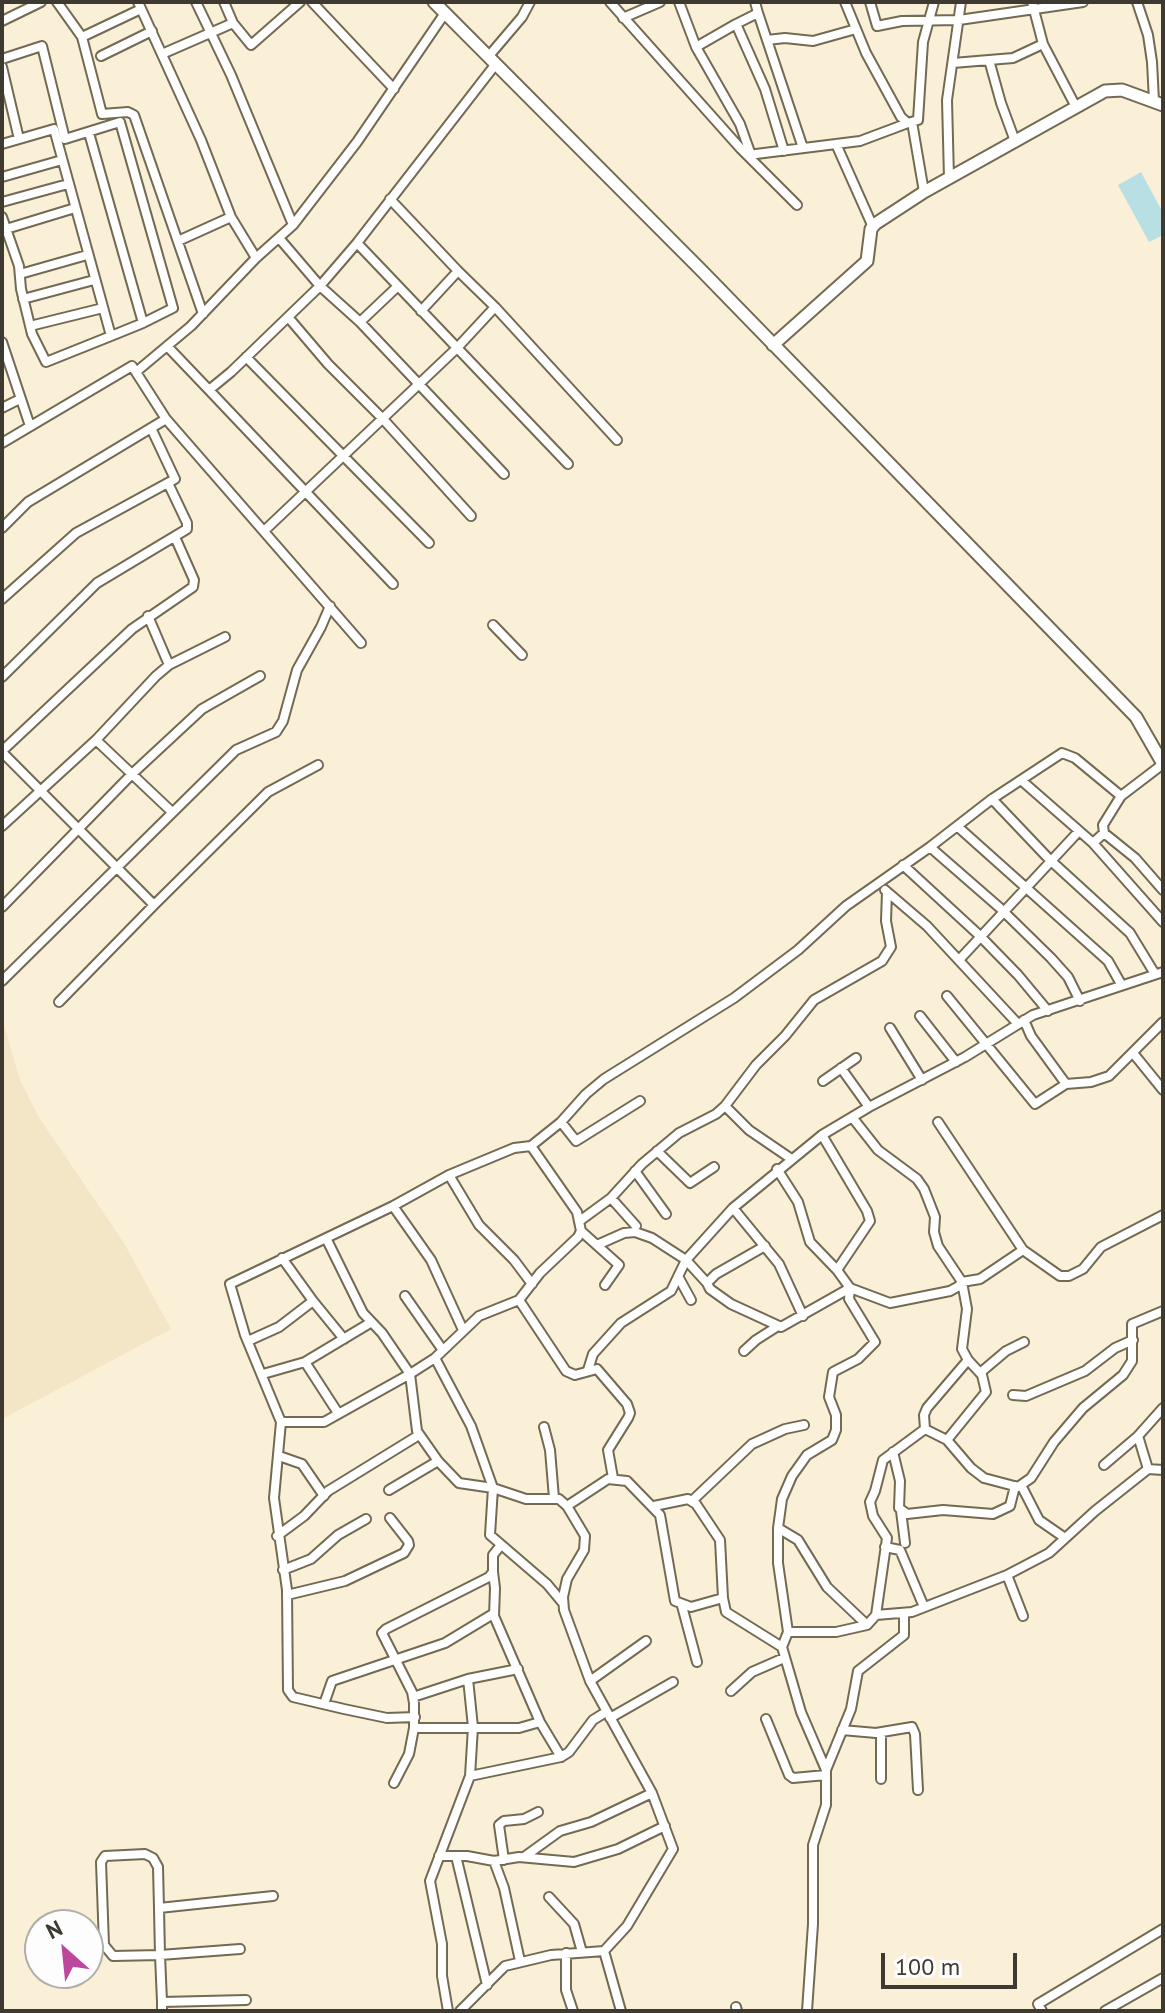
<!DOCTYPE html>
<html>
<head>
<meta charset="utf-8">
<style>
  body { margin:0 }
  #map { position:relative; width:1165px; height:2013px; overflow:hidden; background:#faefd7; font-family:"PT Sans",sans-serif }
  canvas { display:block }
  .frame { position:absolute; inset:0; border:4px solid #3e3a31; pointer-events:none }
  .north { position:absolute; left:24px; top:1909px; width:80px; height:80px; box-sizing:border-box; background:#fdfdfd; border:2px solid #b1afab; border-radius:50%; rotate:333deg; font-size:22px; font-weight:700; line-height:32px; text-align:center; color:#3e3a31 }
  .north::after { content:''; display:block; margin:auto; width:28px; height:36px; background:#bd479d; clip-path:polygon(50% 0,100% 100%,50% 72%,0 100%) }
  .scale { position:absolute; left:881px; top:1953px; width:136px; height:36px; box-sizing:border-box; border:4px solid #3e3a31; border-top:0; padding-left:10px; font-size:24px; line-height:28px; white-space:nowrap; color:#3e3a31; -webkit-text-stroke:6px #fdfdfd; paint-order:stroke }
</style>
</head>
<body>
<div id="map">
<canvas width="1165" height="2013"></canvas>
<div class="frame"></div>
<div class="north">N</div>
<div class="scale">100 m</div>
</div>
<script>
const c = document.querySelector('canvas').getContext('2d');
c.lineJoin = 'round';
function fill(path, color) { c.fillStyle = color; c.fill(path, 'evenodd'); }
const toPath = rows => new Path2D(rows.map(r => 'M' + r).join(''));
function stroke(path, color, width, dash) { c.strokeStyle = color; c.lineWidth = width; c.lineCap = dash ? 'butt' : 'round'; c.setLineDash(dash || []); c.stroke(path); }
const built = toPath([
  [2,1019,20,1080,38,1116,124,1243,171,1329,2,1419]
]);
const water = toPath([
  [1141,172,1163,213,1163,235,1149,242,1118,185]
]);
const street = toPath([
  [57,2,82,37,102,114,128,112,134,115,203,314],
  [196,2,231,75,293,225,256,258],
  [224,2,233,23],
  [312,2,394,89],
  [610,2,741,149,797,205],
  [679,2,696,47,736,24,765,89,784,151],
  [845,2,866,53,901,117,908,123,918,120,923,42,934,2],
  [870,2,877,26,902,21,959,20,1083,2],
  [1032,2,1043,44,1076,107],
  [1137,2,1148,35,1152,62,1154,101],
  [758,13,803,148],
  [623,18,660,2],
  [2,21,41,2],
  [736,24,758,13,755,2],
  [82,37,141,9],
  [767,40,785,38,813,41,856,29],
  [696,47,740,124,751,155],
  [162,54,233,23,251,45,300,2],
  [101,56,152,31],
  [488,57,522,17,530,2],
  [2,59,42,46,65,139,120,122,173,308,143,323,89,133],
  [989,60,1001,103,1015,141],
  [953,63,1013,58,1043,44],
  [2,67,19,139],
  [912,122,924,192],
  [2,144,54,129,111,336,46,362,32,334,21,289,19,266,2,217],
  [836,144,873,227],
  [748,155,860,141,908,123],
  [2,177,62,160],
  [949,178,947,100,961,2],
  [390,199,458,271],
  [2,202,68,184],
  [293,225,357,142,445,13],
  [6,229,75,208],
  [279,238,320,286,360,322,504,474],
  [178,241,231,217],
  [357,243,568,464],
  [20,274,87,255],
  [23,299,94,280],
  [421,311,458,271,495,307],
  [288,317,328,364,382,418,471,516],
  [360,322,398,286],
  [30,326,103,308],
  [111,336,143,323],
  [2,342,30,426],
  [167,346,209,390,231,372,320,286,357,243,495,65],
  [246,357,429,543],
  [136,372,191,326,256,258,231,217,201,140,138,2],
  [209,390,393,584],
  [2,408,20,399],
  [166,419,361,643],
  [2,443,132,366,166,419,28,502,2,528],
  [264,531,457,348,495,307,617,440],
  [2,599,76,533,175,479,151,428],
  [148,616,169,665],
  [493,625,522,655],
  [2,677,97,583,187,529,187,523,168,483],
  [96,740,172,812],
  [2,751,132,629,193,587,194,580,175,537],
  [2,752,154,905,268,792,318,765],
  [1021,780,1093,843,1163,922],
  [992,799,1049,859,1130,933,1155,974],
  [2,826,96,740,156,676,169,665,225,637],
  [957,826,1108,961,1121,984],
  [1104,833,1103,825,1121,796],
  [1093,843,1104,833,1135,858,1163,890],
  [930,847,1000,908,1051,958,1068,977,1080,1001],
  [903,865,979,935,1018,975,1048,1011],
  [885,890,927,926,1018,1024],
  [2,907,132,774,202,709,260,676],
  [959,960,1079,831],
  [2,981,236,750,276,732,283,721,297,670,321,627,330,606],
  [947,996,1035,1104,1066,1084,1091,1082,1109,1076,1163,1022],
  [59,1002,154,905],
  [920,1016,956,1062],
  [1024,1020,1031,1036,1066,1084],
  [890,1028,922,1080],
  [1133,1053,1163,1090],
  [841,1068,869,1107],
  [823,1081,856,1058],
  [725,1106,749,1130,790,1158],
  [561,1122,576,1141,640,1101],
  [822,1135,867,1211,870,1221,837,1270],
  [657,1151,690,1183,714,1167],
  [777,1169,798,1202,810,1242,837,1270,850,1288,890,1303,950,1291,959,1286,962,1282,938,1246,934,1232,935,1217,924,1189,917,1179,878,1150,852,1117],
  [635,1171,666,1214],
  [449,1175,479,1225,514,1260,532,1284],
  [611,1198,636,1226],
  [393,1206,431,1260,463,1330],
  [733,1208,779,1264,803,1316],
  [581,1220,611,1198,642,1164,679,1133,716,1114,725,1106,756,1065,785,1036,814,1000,882,961,891,947,886,921,887,892],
  [581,1231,619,1265,605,1285],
  [597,1245,624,1233,635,1232,652,1238,686,1260,733,1208,822,1135,869,1107,965,1057,1033,1015,1163,972],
  [765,1246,716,1274,707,1283,710,1289,731,1304,781,1327,850,1288],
  [1023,1250,1060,1276,1069,1276,1083,1269,1101,1247,1163,1215],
  [679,1278,691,1300],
  [405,1296,442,1349],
  [519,1300,566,1371,575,1375,597,1369,627,1404,630,1413,628,1418,608,1450,613,1478],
  [313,1301,344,1339],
  [248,1341,279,1327,313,1301,282,1258],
  [744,1351,756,1340,778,1326],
  [435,1358,471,1426,493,1488,490,1535,547,1584,562,1602],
  [305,1362,338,1413],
  [588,1370,593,1354,621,1323,671,1291,686,1260,707,1283],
  [980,1373,1006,1351,1024,1342],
  [263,1374,305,1362,370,1323],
  [1013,1395,1026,1396,1085,1371,1115,1348,1133,1340],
  [281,1422,324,1422,410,1374,382,1333,363,1313,326,1238],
  [544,1427,550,1450,554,1498],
  [925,1429,924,1415,927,1408,968,1360],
  [947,1440,971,1468,984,1478,1018,1487,1031,1478,1054,1442,1083,1408,1123,1375,1132,1361,1132,1324,1163,1311],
  [893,1452,900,1481,899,1508,907,1514,943,1510,993,1514,1010,1506,1015,1486],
  [279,1456,302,1464,324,1496],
  [1104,1465,1138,1436],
  [1148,1469,1138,1436,1163,1408],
  [1021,1485,1039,1520,1065,1538],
  [389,1490,438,1461],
  [693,1500,752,1444,785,1429,804,1425],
  [567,1506,608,1479,627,1481,660,1515,675,1601,691,1607,723,1598],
  [654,1506,688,1499,696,1504,720,1540,723,1598,726,1612,782,1647],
  [901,1511,905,1543],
  [778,1528,798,1540,827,1587,867,1625],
  [277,1536,304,1516,328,1491,419,1435],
  [885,1547,900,1550,924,1607],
  [283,1570,311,1559,338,1535,366,1519],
  [493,1572,495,1588,494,1616,540,1722,561,1757],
  [1007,1575,1023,1616],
  [287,1595,345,1581,404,1553,409,1545,408,1541,390,1518],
  [682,1606,697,1662],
  [876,1615,887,1538,873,1516,870,1502,875,1491,883,1460,925,1429,947,1440,986,1392,982,1375,968,1360,962,1349,967,1309,962,1282,980,1279,1023,1250,938,1122],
  [788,1632,836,1632,867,1625,876,1615,912,1612,1007,1575,1049,1553,1095,1511,1148,1469,1163,1470],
  [590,1681,646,1641],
  [731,1691,752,1672,784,1658],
  [413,1697,468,1679,518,1669],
  [324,1704,332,1681,445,1643,493,1614],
  [415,1717,387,1718,344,1709,293,1697,288,1690,287,1590,274,1498,281,1422,245,1335,230,1284,393,1206,449,1175,514,1148,531,1146,561,1122,586,1094,604,1079,734,998,798,950,846,906,930,847,992,799,1062,753,1075,758,1121,796,1163,764],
  [610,1718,673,1682],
  [766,1719,789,1775,793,1778,826,1775],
  [414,1728,519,1728,540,1722],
  [842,1730,876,1733,912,1727,915,1734,918,1790],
  [881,1733,881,1779],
  [826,1770,851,1709,858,1671,904,1635,904,1613],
  [470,1776,561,1757,569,1752,593,1720,606,1712],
  [394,1783,409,1754,414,1728,414,1703,412,1692,382,1633,386,1629,489,1577,493,1572,493,1555,501,1545],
  [439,1856,467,1856,494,1861,519,1857,574,1862,618,1849,665,1826],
  [456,1856,487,1985],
  [524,1857,560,1831,591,1822,652,1793],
  [504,1860,499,1825,504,1821,524,1819,538,1812],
  [494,1861,504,1888,520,1961],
  [549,1897,574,1924,582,1952],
  [159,1908,273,1896],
  [604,1951,621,2011],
  [566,1953,566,1990,573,2011],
  [162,2002,246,2000],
  [736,2007,737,2011],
  [162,2011,162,2002,160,1955,159,1908,158,1867,153,1858,145,1854,105,1856,101,1862,104,1945,113,1956,160,1955,240,1949],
  [448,2011,442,1976,442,1944,430,1881,470,1776,473,1727,468,1679],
  [460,2011,505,1966,551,1955,604,1951,627,1926,673,1849,652,1793,590,1681,564,1610,563,1597,567,1579,584,1550,585,1536,567,1506,559,1499,526,1499,493,1488,459,1483,438,1461,417,1431,410,1374,435,1358,479,1316,519,1300,540,1273,578,1237,581,1231,577,1212,531,1146],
  [807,2011,813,1924,813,1845,826,1805,826,1770,801,1712,782,1647,788,1632,778,1563,778,1528,782,1499,792,1476,807,1455,832,1440,836,1430,836,1415,829,1397,833,1372,858,1359,875,1342,849,1299,850,1288],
  [1042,2011,1038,2004,1163,1929],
  [1105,2011,1163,1978]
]);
const secondary = toPath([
  [434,2,702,271,1136,717,1163,764],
  [773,345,867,261,871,229,875,224,924,192,1105,91,1122,90,1163,105]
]);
fill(built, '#f3e6c6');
fill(water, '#b8dfe4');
stroke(street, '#736a54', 12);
stroke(secondary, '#736a54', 15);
stroke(street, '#fff', 8);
stroke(secondary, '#fff', 11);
</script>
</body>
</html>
